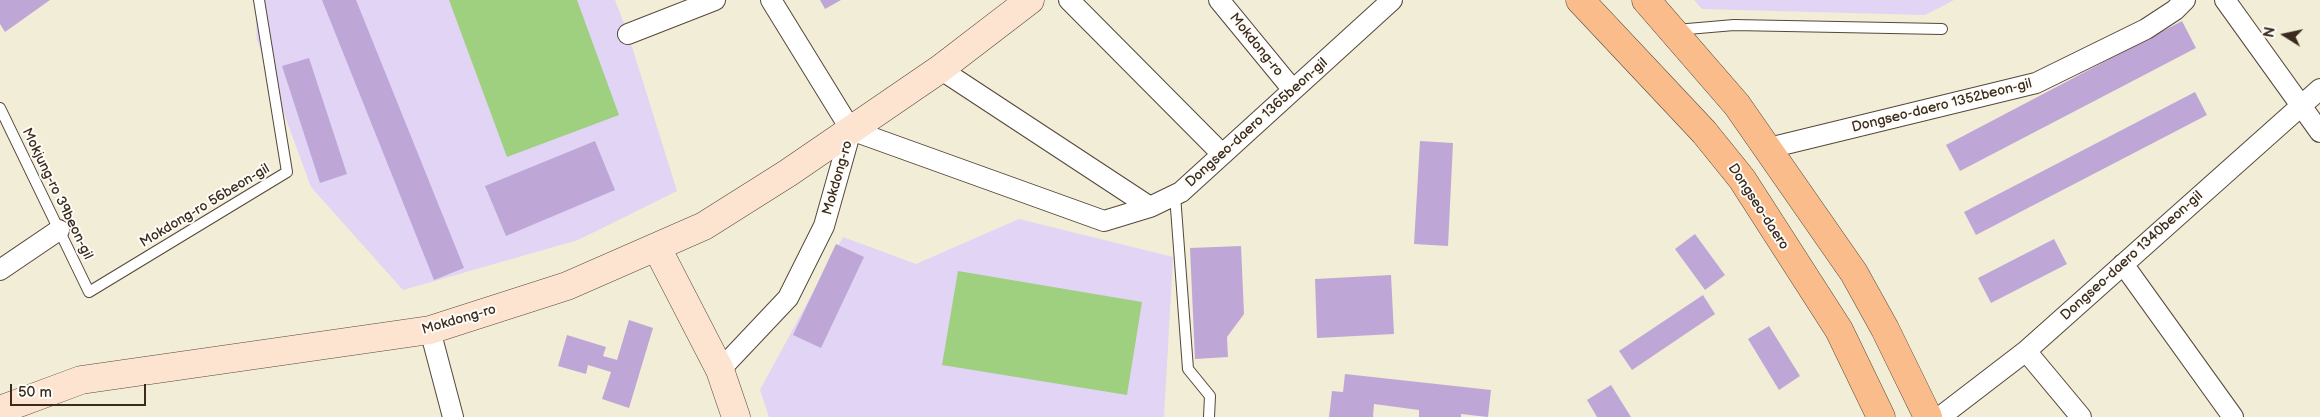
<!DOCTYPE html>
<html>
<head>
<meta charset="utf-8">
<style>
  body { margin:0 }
  #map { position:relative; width:2320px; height:417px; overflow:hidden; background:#f2edd7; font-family:"Balsamiq Sans",sans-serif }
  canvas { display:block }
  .north { position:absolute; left:2260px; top:10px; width:50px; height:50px; -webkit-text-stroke:4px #fdfcf7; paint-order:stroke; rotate:280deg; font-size:14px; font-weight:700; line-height:20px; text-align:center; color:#3b2a1e }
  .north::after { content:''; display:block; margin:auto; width:18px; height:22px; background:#3b2a1e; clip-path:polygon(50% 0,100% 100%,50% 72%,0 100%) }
  .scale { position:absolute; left:10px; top:384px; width:136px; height:22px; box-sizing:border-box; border:2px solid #3b2a1e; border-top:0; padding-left:6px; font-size:15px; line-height:18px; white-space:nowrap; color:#3b2a1e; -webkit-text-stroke:4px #fdfcf7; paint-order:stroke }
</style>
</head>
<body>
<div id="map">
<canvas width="2320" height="417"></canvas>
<div class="north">N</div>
<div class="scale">50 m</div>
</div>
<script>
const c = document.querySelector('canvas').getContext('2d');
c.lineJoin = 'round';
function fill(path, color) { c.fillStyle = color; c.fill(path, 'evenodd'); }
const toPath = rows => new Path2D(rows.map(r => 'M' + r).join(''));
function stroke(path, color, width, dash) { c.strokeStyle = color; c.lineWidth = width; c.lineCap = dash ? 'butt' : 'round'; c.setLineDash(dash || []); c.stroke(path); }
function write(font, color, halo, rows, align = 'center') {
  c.font = font + ' "Balsamiq Sans",sans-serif'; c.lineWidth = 4; c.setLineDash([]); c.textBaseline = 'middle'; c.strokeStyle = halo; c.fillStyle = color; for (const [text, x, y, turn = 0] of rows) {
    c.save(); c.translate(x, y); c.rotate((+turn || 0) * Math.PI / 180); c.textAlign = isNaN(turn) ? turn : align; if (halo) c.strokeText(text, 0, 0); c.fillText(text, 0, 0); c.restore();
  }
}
const built = toPath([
  [255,0,615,0,628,34,677,191,578,240,403,290,311,187,257,40],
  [1694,0,1954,0,1925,15,1702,9],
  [1019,219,1173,257,1164,417,769,417,760,390,843,237,916,264]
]);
const green = toPath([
  [449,0,577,0,619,115,507,157],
  [958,271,1142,302,1127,395,942,365]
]);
const building = toPath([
  [0,0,50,0,5,32,0,24],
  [322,0,356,0,464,268,434,280],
  [820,0,841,0,825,9],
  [2182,21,2196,48,1960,171,1946,145],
  [309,58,347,174,320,183,282,66],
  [2195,92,2207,115,1976,235,1964,212],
  [595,141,615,190,506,236,485,186],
  [1420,141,1453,143,1448,246,1414,244],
  [1695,234,1725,275,1705,290,1675,249],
  [2054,239,2067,264,1991,303,1978,278],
  [836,244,864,257,821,348,793,335],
  [1241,246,1244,314,1227,337,1228,357,1195,359,1190,248],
  [1391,275,1394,334,1317,338,1315,279],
  [1703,295,1715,314,1632,370,1619,351],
  [629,320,653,328,629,408,602,399,611,372,588,365,586,374,558,366,567,335,606,347,603,356,617,360],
  [1769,326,1800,376,1779,390,1748,339],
  [1345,374,1491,390,1488,417,1461,414,1461,417,1419,417,1419,410,1374,404,1373,417,1329,417,1332,391,1343,392],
  [1611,385,1631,417,1597,417,1587,400]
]);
const lane = toPath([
  [1676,30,1734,25,1942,29],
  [0,108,89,292,287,172,259,0],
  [1175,195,1188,369,1210,396,1209,417]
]);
const street = toPath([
  [771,0,851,130],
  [1069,0,1222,154],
  [1219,0,1293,90],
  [2225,0,2320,132],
  [628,34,715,0],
  [940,69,1150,207],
  [851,130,1104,221,1150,207,1181,192,1392,0],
  [1769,148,2036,83,2146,29,2175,10,2185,0],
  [2123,264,2233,417],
  [0,270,59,230],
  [430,330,453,417],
  [2026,351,2081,417],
  [720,370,788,298,824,226,851,130],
  [1940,417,2026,351,2320,89]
]);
const secondary = toPath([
  [657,248,720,370,736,417],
  [0,410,81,380,430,330,567,286,704,226,788,173,940,69,1030,0]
]);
const primary = toPath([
  [1580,0,1704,132,1742,179,1839,330,1881,417],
  [1646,0,1737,105,1854,273,1885,329,1928,417]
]);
const streetNames = [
  ["Mokdong-ro",1256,45,51],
  ["Dongseo-daero 1352beon-gil",1942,106,-14],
  ["Dongseo-daero 1365beon-gil",1257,123,-42],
  ["Mokdong-ro",838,178,-74],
  ["Mokjung-ro 39beon-gil",57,194,64],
  ["Mokdong-ro 56beon-gil",205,206,-31],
  ["Dongseo-daero",1758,207,57],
  ["Dongseo-daero 1340beon-gil",2132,256,-42],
  ["Mokdong-ro",459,320,-16]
];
fill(built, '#e1d4f4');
fill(green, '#9fd07f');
fill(building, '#bea7d7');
stroke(lane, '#56473a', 12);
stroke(street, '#56473a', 22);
stroke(secondary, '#56473a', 29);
stroke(primary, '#56473a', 29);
stroke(lane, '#fff', 10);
stroke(street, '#fff', 20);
stroke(secondary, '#fde4d0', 28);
stroke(primary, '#f9bc8a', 28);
write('14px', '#3b2a1e', '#fdfcf7', streetNames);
</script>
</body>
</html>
